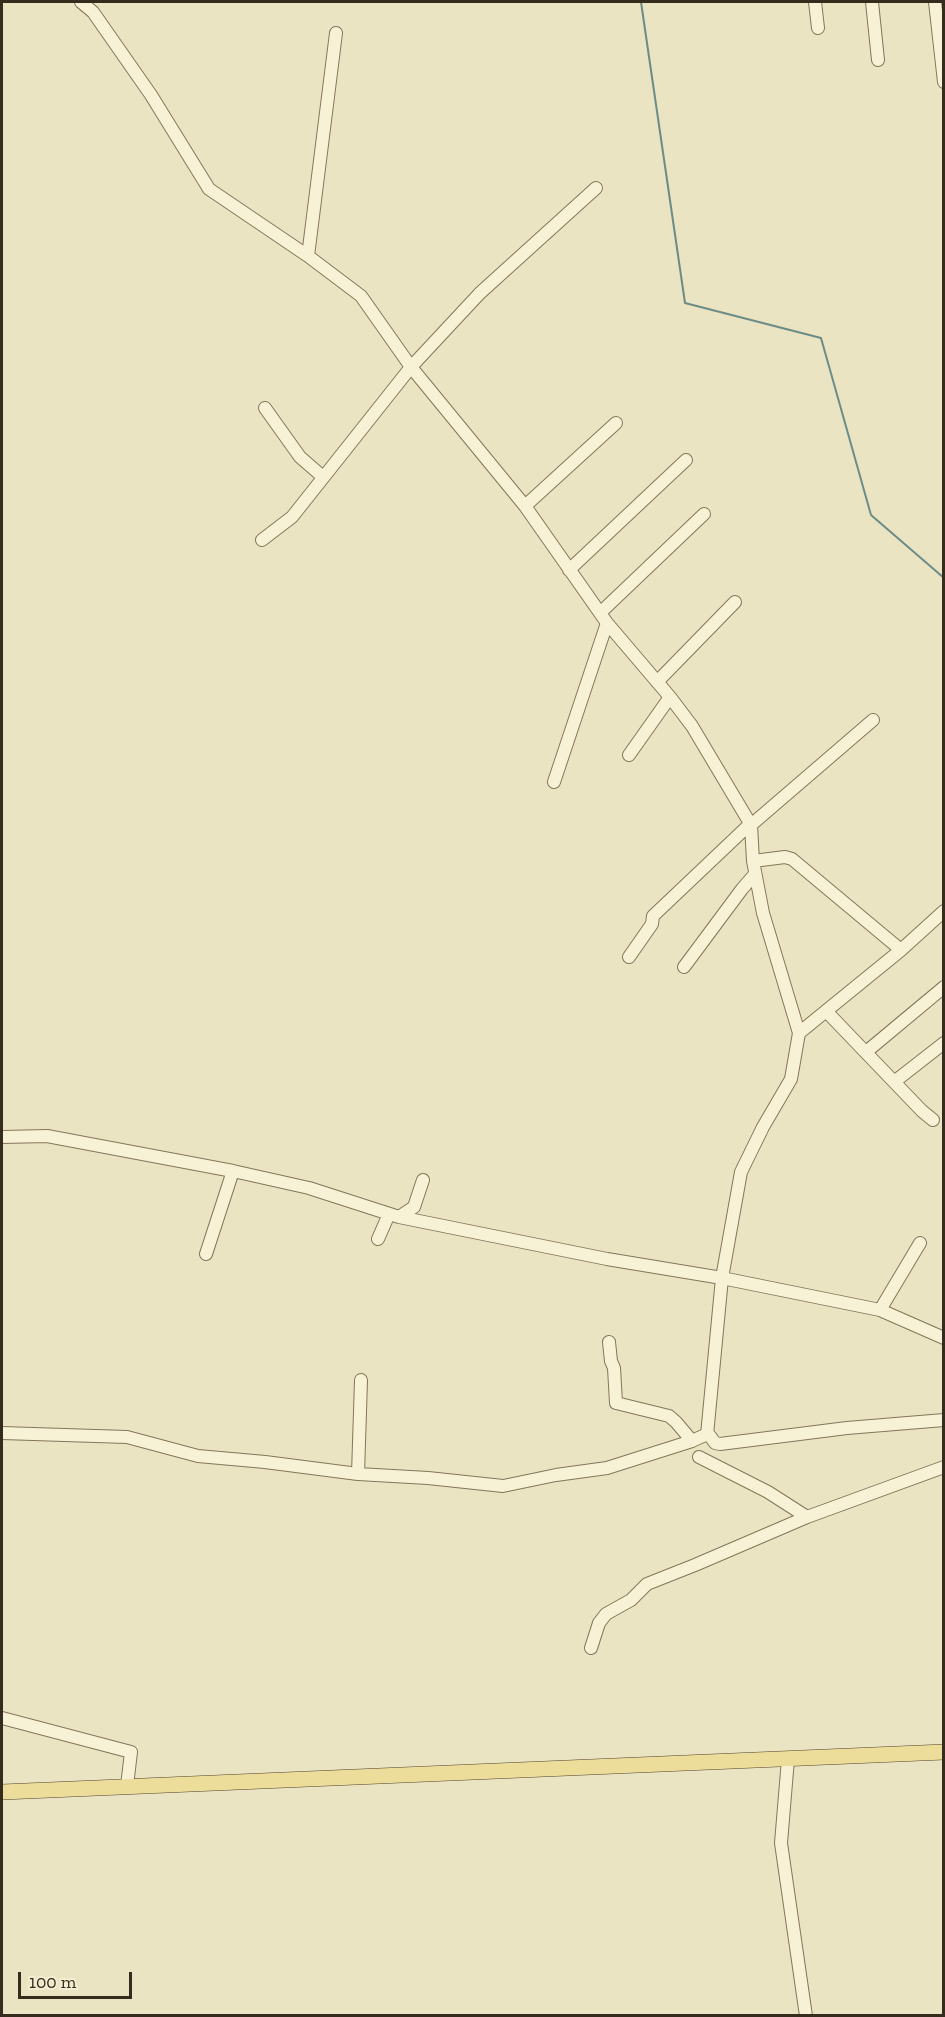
<!DOCTYPE html>
<html>
<head>
<meta charset="utf-8">
<style>
  body { margin:0 }
  #map { position:relative; width:945px; height:2017px; overflow:hidden; background:#ebe4c2; font-family:"Zilla Slab",serif }
  canvas { display:block }
  .frame { position:absolute; inset:0; border:3px solid #352c1e; pointer-events:none }
  .scale { position:absolute; left:18px; top:1972px; width:114px; height:27px; box-sizing:border-box; border:3px solid #352c1e; border-top:0; padding-left:8px; font-size:18px; line-height:21px; white-space:nowrap; color:#352c1e; -webkit-text-stroke:4px #f3edd1; paint-order:stroke }
</style>
</head>
<body>
<div id="map">
<canvas width="945" height="2017"></canvas>
<div class="frame"></div>
<div class="scale">100 m</div>
</div>
<script>
const c = document.querySelector('canvas').getContext('2d');
c.lineJoin = 'round';
const toPath = rows => new Path2D(rows.map(r => 'M' + r).join(''));
function stroke(path, color, width, dash) { c.strokeStyle = color; c.lineWidth = width; c.lineCap = dash ? 'butt' : 'round'; c.setLineDash(dash || []); c.stroke(path); }
const stream = toPath([
  [641,2,685,303,821,338,871,515,944,578]
]);
const minor = toPath([
  [81,2,93,12,151,95,209,189,308,256,361,296,411,367,525,506,607,623,670,697,692,726,751,825,753,861,763,913,799,1033,791,1079,763,1127,741,1172,722,1278,707,1435],
  [815,2,818,28],
  [872,2,878,60],
  [935,2,944,82],
  [308,256,336,33],
  [265,408,300,457,323,477],
  [525,506,616,423],
  [262,540,292,517,411,367,480,293,596,188],
  [569,570,686,460],
  [600,613,704,514],
  [657,682,735,602],
  [629,755,670,697],
  [554,782,607,623],
  [751,825,873,720],
  [753,861,785,857,792,859,901,950],
  [629,957,652,924,653,916,750,824],
  [684,967,742,889,755,874],
  [826,1011,922,1111,933,1120],
  [799,1033,901,950,944,911],
  [866,1052,944,987],
  [894,1082,944,1043],
  [2,1137,47,1136,233,1171,309,1188,399,1217,607,1259,722,1278,880,1310,944,1338],
  [399,1217,414,1207,423,1180],
  [378,1239,389,1214],
  [206,1254,233,1171],
  [880,1310,920,1243],
  [609,1342,611,1361,614,1368,616,1403,669,1416,676,1422,692,1441],
  [2,1433,127,1437,198,1456,265,1462,358,1474,428,1478,503,1486,556,1475,607,1468,692,1441,705,1435,710,1436,715,1443,720,1444,847,1428,944,1420],
  [699,1457,768,1492,807,1517],
  [358,1474,361,1380],
  [591,1648,599,1623,606,1614,631,1600,647,1584,695,1565,807,1517,944,1467],
  [2,1718,131,1752,127,1786],
  [788,1759,781,1843,806,2016]
]);
const major = toPath([
  [2,1792,944,1752]
]);
stroke(stream, '#6c8c88', 2);
stroke(minor, '#84765a', 14);
stroke(major, '#52432e', 16);
stroke(minor, '#f7f1d5', 12);
stroke(major, '#eddd9b', 15);
</script>
</body>
</html>
